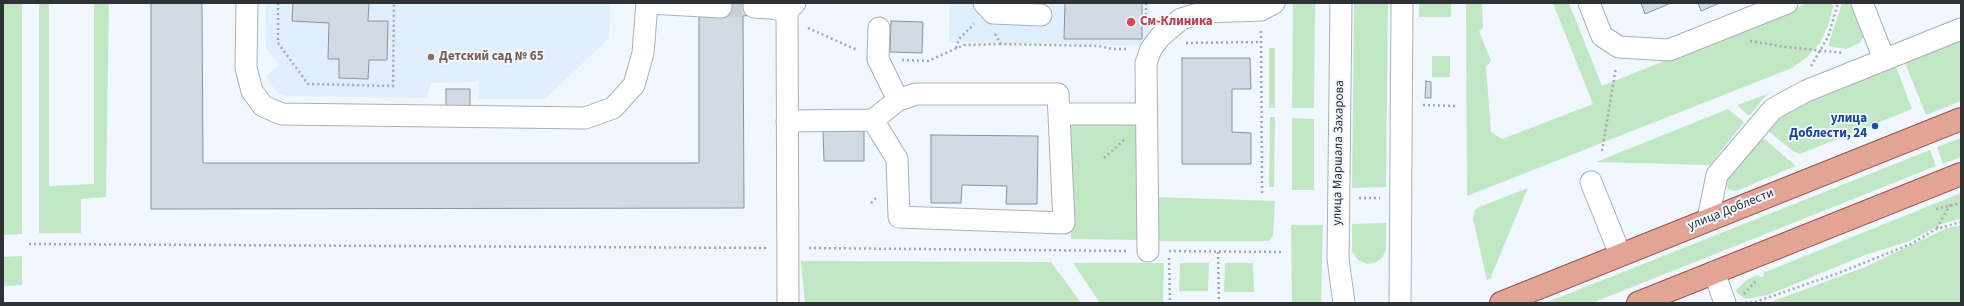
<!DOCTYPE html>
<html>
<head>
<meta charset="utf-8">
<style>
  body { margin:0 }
  #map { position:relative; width:1964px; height:306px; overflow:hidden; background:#f0f7fe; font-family:"Source Sans 3",sans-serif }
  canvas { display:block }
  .frame { position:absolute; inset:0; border:4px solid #2e3135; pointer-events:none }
</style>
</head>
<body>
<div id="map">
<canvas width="1964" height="306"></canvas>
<div class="frame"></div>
</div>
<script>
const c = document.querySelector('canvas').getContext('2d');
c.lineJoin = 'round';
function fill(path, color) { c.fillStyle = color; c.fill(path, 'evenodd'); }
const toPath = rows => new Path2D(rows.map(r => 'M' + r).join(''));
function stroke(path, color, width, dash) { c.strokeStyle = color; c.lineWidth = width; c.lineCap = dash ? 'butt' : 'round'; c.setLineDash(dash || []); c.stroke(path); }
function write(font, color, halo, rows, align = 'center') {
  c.font = font + ' "Source Sans 3",sans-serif'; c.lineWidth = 4; c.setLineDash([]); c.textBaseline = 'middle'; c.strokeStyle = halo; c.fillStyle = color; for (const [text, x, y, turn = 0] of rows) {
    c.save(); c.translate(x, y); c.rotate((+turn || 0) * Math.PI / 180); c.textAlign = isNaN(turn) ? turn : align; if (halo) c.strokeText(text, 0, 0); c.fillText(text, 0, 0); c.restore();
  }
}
const built = toPath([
  [265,3,610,3,609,38,545,99,479,99,478,82,431,83,427,98,286,96,278,94,266,77,279,65,266,48],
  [949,3,1150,3,1150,46,949,42]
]);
const green = toPath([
  [3,3,22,3,22,234,3,235],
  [39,3,49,3,49,186,94,184,94,3,109,3,106,197,81,199,81,233,39,233],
  [1293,3,1315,3,1314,108,1292,108],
  [1354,3,1388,3,1386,187,1352,188],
  [1419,3,1451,3,1451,17,1419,17],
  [1466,3,1482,3,1483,28,1479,31,1491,61,1486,67,1491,132,1502,139,1593,104,1553,3,1569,3,1602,86,1808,3,1832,3,1833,7,1828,26,1820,43,1807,57,1792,68,1467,196],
  [1842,3,1852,3,1862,26,1863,37,1860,43,1846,49,1828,46],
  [1961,41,1961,101,1926,115,1905,63],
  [1269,48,1275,48,1275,108,1269,108],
  [1432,56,1450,56,1450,77,1432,77],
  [1896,67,1912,109,1800,154,1793,151,1768,131,1784,115,1799,106],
  [1770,93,1763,99,1749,116,1737,105],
  [1728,109,1744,122,1710,165,1596,162],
  [1270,117,1275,117,1274,187,1269,187],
  [1292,118,1314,119,1314,190,1292,190],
  [1068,119,1139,119,1142,240,1071,239],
  [1762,137,1796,166,1736,191,1729,190,1726,185,1728,179],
  [1961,138,1961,157,1943,164,1937,147],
  [1930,150,1936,166,1592,303,1545,303],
  [1528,188,1490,279,1487,280,1473,219,1475,210,1479,207],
  [1961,193,1961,219,1941,224,1910,241,1865,255,1768,295,1745,299,1735,291,1748,279,1758,275,1760,277,1764,276,1763,273],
  [1153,197,1275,201,1273,235,1269,241,1154,241],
  [1386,223,1386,250,1382,258,1376,262,1368,264,1359,261,1352,252,1352,224],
  [1291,225,1323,225,1321,303,1292,303],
  [1961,225,1961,303,1768,303,1865,267,1947,228],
  [22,256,22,285,3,286,3,257],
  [801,261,1051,262,1081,303,805,303],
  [1073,263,1164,263,1163,303,1100,303],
  [1180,263,1209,263,1208,291,1179,291],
  [1225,263,1253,263,1254,292,1224,292]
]);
const building = toPath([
  [151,3,202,3,203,163,699,163,699,16,721,3,754,3,754,15,743,16,744,208,151,209,151,3],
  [293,3,369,3,368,21,388,21,387,60,369,60,368,79,339,78,339,59,328,59,329,23,292,21,293,3],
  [1065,3,1142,3,1142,39,1064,39,1065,3],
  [1641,3,1671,3,1645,14,1641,3],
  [1698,3,1720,3,1701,11,1698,3],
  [891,21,923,22,922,53,890,52,891,21],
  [1182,58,1250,58,1251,89,1232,89,1232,132,1251,133,1251,164,1182,164,1182,58],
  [1426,81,1431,82,1431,98,1425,98,1426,81],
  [446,89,470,89,470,113,446,113,446,89],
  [823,131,864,131,864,161,824,161,823,131],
  [931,135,1038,136,1037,204,1006,204,1007,186,962,185,961,203,931,203,931,135]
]);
const minorTunnel = toPath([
  [721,7,754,7]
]);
const path = toPath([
  [278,3,278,43,308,84,393,86,394,3],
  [1146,20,1146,3],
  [808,28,857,50],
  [1261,31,1262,193],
  [995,34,1001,44,1099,46,1112,49,1128,49],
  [1750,41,1786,47,1844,53],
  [1186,43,1261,42],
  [956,48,959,39,974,24],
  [902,60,928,61,964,45,1001,44],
  [1811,66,1828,37,1838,3],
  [1423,105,1455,106],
  [1602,151,1616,67],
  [1104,158,1126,138],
  [1359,198,1380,198],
  [871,203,876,198],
  [1936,209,1961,203],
  [1937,228,1950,205],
  [29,244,768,248],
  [809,248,1128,251],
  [1169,251,1284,252],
  [1218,252,1219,303],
  [1169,258,1170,303],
  [1744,294,1757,280],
  [1745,303,1755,302,1836,274,1911,244,1936,229,1961,222]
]);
const minor = toPath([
  [247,3,246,68,252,91,263,106,282,114,585,118,613,108,634,85,643,53,647,3],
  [649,3,721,7],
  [984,3,993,13,1041,15],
  [1341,3,1338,259,1344,303],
  [1589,3,1602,36,1619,47,1669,50,1787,3],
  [1862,3,1884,59],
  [754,7,770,8,787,11],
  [879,28,878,59,898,100],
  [1059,114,1146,114],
  [787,121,873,120,898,100,916,94,1058,94,1064,223,899,217,897,159,873,120],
  [1591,182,1620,254],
  [1708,219,1717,175,1773,109,1806,91,1961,29],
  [1148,251,1146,63,1151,49,1160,37,1181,19,1204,12,1261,10,1274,3],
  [1714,272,1725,303],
  [788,303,787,11,795,3],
  [1400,303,1402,3]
]);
const major = toPath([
  [1501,303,1961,119],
  [1638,303,1961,174]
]);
const markers = [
  [1131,22,5,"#e0444e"],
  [431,57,4,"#8d6e63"],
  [1875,126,4,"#1a4fb4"]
];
const healthNames = [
  ["См-Клиника",1140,22]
];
const educationNames = [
  ["Детский сад № 65",439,57]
];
const transitNames = [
  ["улица",1867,119],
  ["Доблести, 24",1867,134]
];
const streetNames = [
  ["улица Маршала Захарова",1339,153,-89],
  ["улица Доблести",1731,210,-22]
];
fill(built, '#e0effe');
fill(green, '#c2e7c5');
fill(building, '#d2dbe4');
stroke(building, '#8a939b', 1);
stroke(minorTunnel, '#c9cfd6', 21, [21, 10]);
stroke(minor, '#a8b1ba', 23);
stroke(major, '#975546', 24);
stroke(path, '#a3a8ae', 2.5, [2, 3]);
stroke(minor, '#fff', 21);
stroke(major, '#e2a495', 22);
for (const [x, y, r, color] of markers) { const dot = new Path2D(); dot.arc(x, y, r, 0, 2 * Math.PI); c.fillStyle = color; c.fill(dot); stroke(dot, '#f0f7fe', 1.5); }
write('bold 13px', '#be3a42', '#f0f7fe', healthNames, 'left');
write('bold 13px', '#785e54', '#f0f7fe', educationNames, 'left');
write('bold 13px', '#164399', '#f0f7fe', transitNames, 'right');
write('13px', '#2e3135', '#f0f7fe', streetNames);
</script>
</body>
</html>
